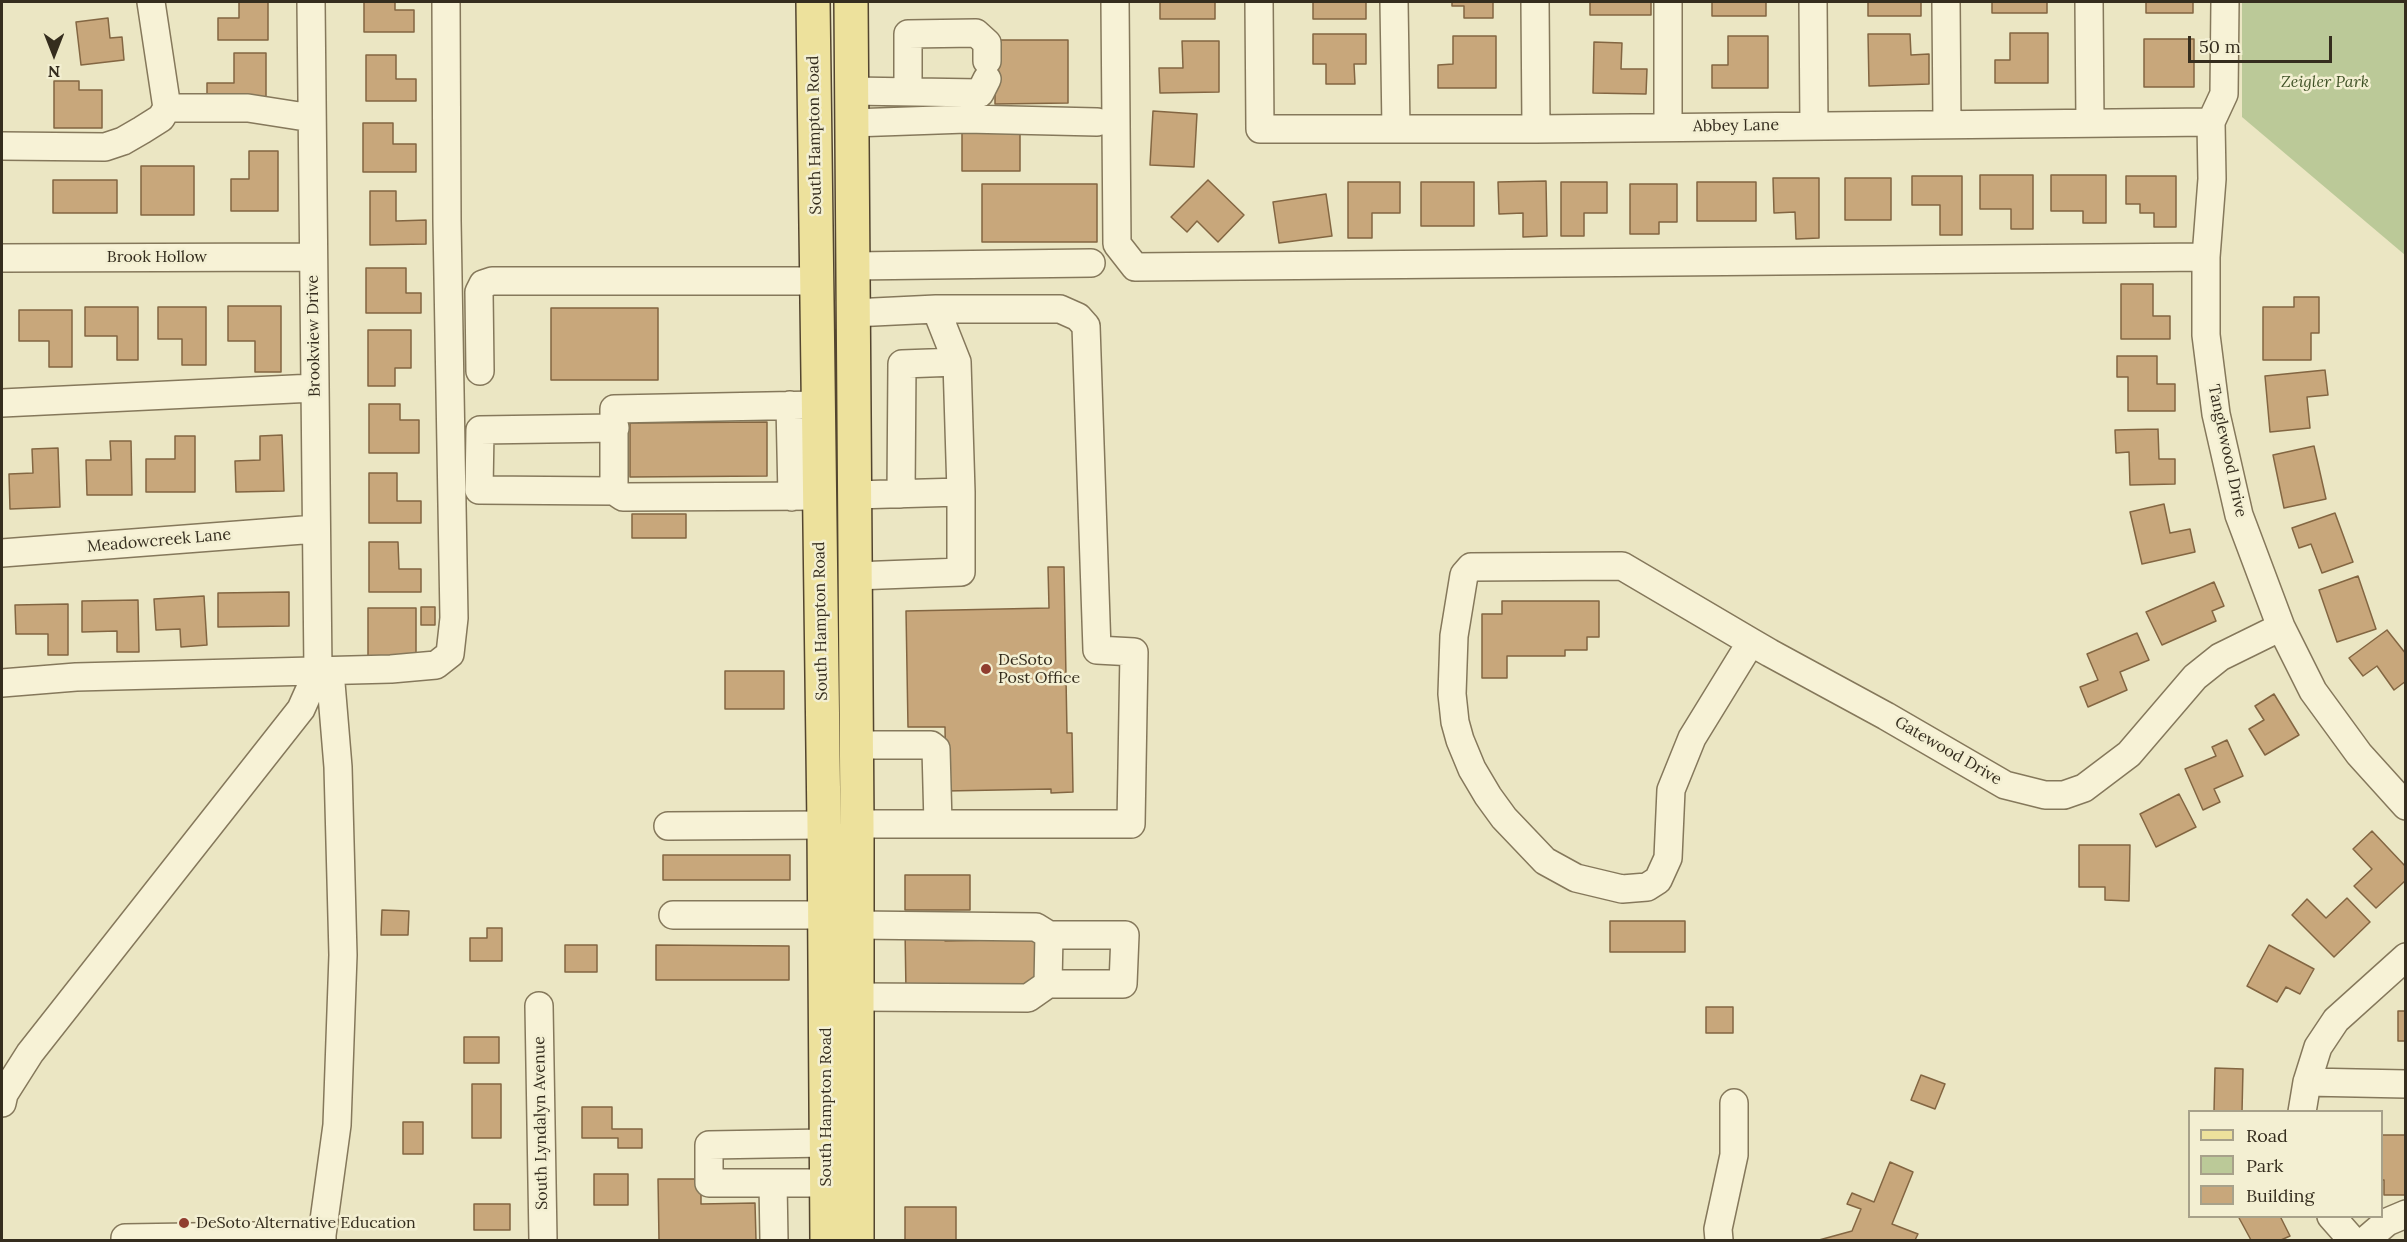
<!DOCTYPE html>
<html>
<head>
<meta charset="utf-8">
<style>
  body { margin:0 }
  #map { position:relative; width:2407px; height:1242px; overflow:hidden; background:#ebe6c3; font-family:Lora,serif }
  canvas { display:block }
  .frame { position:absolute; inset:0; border:3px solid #352d1e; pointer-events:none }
  .legend { position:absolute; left:2188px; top:1110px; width:195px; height:108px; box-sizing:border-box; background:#f3efd2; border:2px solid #a7a18a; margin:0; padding:8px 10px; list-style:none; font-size:18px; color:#352d1e }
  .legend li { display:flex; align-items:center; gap:12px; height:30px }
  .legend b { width:30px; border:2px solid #a7a18a }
  .north { position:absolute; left:24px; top:24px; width:60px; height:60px; -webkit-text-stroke:4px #f3efd2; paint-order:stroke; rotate:180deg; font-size:16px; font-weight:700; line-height:24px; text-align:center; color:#352d1e }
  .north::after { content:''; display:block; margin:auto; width:21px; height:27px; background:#352d1e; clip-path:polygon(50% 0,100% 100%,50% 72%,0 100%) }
  .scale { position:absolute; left:2188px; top:36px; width:144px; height:27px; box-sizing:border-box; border:3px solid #352d1e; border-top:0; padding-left:8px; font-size:18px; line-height:21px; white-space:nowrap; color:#352d1e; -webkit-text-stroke:4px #f3efd2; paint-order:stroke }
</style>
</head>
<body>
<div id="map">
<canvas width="2407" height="1242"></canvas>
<div class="frame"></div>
<ul class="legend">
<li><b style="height:8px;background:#ede19c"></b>Road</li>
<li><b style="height:16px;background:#bbc998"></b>Park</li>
<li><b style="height:16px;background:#c8a77b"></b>Building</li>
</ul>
<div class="north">N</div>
<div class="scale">50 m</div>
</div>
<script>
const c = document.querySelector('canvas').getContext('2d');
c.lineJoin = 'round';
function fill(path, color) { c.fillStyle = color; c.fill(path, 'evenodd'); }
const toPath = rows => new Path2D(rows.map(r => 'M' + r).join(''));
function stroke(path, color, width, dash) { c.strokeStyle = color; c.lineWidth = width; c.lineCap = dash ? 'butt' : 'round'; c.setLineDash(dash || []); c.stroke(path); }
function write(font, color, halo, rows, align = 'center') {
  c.font = font + ' Lora,serif'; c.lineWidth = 5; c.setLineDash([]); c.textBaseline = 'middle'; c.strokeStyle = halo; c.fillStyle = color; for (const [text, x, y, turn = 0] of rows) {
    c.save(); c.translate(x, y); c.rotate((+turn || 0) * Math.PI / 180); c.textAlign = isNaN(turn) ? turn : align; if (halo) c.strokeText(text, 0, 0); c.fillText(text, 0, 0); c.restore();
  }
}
const green = toPath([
  [2242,2,2405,2,2405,255,2242,117]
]);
const building = toPath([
  [239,2,268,2,268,40,218,40,218,18,239,18,239,2],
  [364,2,395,2,395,10,414,10,414,32,364,32,364,2],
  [1160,2,1215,2,1215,19,1160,19,1160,2],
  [1313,2,1366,2,1366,19,1313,19,1313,2],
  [1452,2,1493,2,1493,18,1464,18,1464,6,1452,6,1452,2],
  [1590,2,1651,2,1651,15,1590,15,1590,2],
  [1712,2,1766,2,1766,16,1712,16,1712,2],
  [1868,2,1921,2,1921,16,1868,16,1868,2],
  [1992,2,2047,2,2047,13,1992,13,1992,2],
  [2146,2,2193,2,2193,13,2146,13,2146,2],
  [108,18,110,38,122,37,124,60,81,65,76,22,108,18],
  [2010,33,2048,33,2048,83,1995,83,1995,60,2010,60,2010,33],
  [1313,34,1366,34,1366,64,1354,64,1355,84,1326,84,1326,64,1313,64,1313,34],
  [1868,34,1910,34,1911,55,1929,54,1929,84,1869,86,1868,34],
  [1453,36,1496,36,1496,88,1438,88,1438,65,1453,64,1453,36],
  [1728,36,1768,36,1768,88,1712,88,1712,65,1728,65,1728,36],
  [2144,39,2194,39,2194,87,2144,87,2144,39],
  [995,40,1068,40,1068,103,995,104,995,40],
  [1182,41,1219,41,1219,92,1160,93,1159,68,1183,68,1182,41],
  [1594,42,1622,43,1621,69,1647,69,1646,94,1593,93,1594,42],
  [234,53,266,53,266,106,207,106,207,83,234,83,234,53],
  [366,55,396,55,396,79,416,79,416,101,366,101,366,55],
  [54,81,79,81,79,90,102,90,102,128,54,128,54,81],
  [1153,111,1197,114,1194,167,1150,165,1153,111],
  [363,123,393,123,393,144,416,144,416,172,363,172,363,123],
  [962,127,1020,127,1020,171,962,171,962,127],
  [249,151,278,151,278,211,231,211,231,179,249,179,249,151],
  [141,166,194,166,194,215,141,215,141,166],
  [1980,175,2033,175,2033,229,2011,229,2011,209,1980,209,1980,175],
  [2051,175,2106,175,2106,223,2083,223,2083,211,2051,211,2051,175],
  [1912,176,1962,176,1962,235,1940,235,1940,205,1912,205,1912,176],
  [2126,176,2176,176,2176,227,2154,227,2154,213,2140,213,2140,204,2126,204,2126,176],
  [1773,178,1819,178,1819,238,1796,239,1795,212,1774,213,1773,178],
  [1845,178,1891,178,1891,220,1845,220,1845,178],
  [53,180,117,180,117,213,53,213,53,180],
  [1208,180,1244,215,1218,242,1197,221,1187,232,1171,217,1208,180],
  [1546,181,1547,236,1523,237,1523,213,1499,214,1498,182,1546,181],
  [1348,182,1400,182,1400,213,1372,213,1372,238,1348,238,1348,182],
  [1421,182,1474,182,1474,226,1421,226,1421,182],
  [1561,182,1607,182,1607,213,1584,213,1584,236,1561,236,1561,182],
  [1697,182,1756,182,1756,221,1697,221,1697,182],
  [982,184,1097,184,1097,242,982,242,982,184],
  [1630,184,1677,184,1677,222,1659,222,1659,234,1630,234,1630,184],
  [370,191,396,191,396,221,426,220,426,244,370,245,370,191],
  [1326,194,1332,236,1279,243,1273,202,1326,194],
  [366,268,406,268,406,293,421,293,421,313,366,313,366,268],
  [2121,284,2153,284,2153,316,2170,316,2170,339,2121,339,2121,284],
  [2294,297,2319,297,2319,333,2311,333,2311,360,2263,360,2263,307,2294,307,2294,297],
  [228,306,281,306,281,372,255,372,255,341,228,341,228,306],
  [85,307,138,307,138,360,117,360,117,336,85,336,85,307],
  [158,307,206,307,206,365,182,365,182,339,158,339,158,307],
  [551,308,658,308,658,380,551,380,551,308],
  [19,310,72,310,72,367,49,367,49,341,19,341,19,310],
  [368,330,411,330,411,368,395,368,395,386,368,386,368,330],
  [2117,356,2157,356,2157,384,2175,384,2175,411,2128,411,2128,377,2117,377,2117,356],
  [2325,370,2328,395,2307,397,2310,428,2270,432,2265,376,2325,370],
  [369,404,400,404,400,420,419,420,419,453,369,453,369,404],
  [767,422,767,476,630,477,630,423,767,422],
  [2158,429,2159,459,2175,459,2175,484,2130,485,2129,452,2116,453,2115,430,2158,429],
  [282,435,284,491,236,492,235,461,260,460,260,436,282,435],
  [175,436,195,436,195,492,146,492,146,459,175,459,175,436],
  [110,441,131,441,132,495,87,495,86,460,111,460,110,441],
  [2314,446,2326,499,2284,508,2273,455,2314,446],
  [58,448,60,507,10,509,9,474,33,473,32,449,58,448],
  [369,473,397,473,397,501,421,501,421,523,369,523,369,473],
  [2164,504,2170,533,2190,529,2195,552,2142,564,2130,512,2164,504],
  [2335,513,2353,562,2322,573,2311,544,2299,548,2292,528,2335,513],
  [632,514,686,514,686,538,632,538,632,514],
  [369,542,398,542,399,569,421,569,421,592,369,592,369,542],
  [1048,567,1064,567,1067,733,1072,733,1073,792,1051,793,1051,789,946,791,945,727,908,727,906,611,1049,608,1048,567],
  [2358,576,2376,629,2337,642,2319,590,2358,576],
  [2214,582,2224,606,2212,611,2216,621,2162,645,2146,612,2214,582],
  [289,592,289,626,218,627,218,593,289,592],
  [204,596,207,645,181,647,180,629,156,630,154,599,204,596],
  [138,600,139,652,117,652,117,631,82,632,82,601,138,600],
  [1502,601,1599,601,1599,637,1587,637,1587,650,1565,650,1565,656,1507,656,1507,678,1482,678,1482,614,1502,614,1502,601],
  [68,604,68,655,48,655,48,634,16,634,15,605,68,604],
  [421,607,435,607,435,625,421,625,421,607],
  [368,608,416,608,416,661,368,661,368,608],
  [2387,630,2406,654,2406,681,2394,690,2377,666,2363,676,2349,658,2387,630],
  [2137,633,2149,660,2120,672,2127,690,2088,707,2080,687,2098,680,2087,654,2137,633],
  [725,671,784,671,784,709,725,709,725,671],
  [2274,694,2299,735,2265,755,2249,729,2264,720,2255,706,2274,694],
  [2227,740,2243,776,2214,789,2220,802,2203,810,2185,769,2216,756,2212,747,2227,740],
  [2179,794,2196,827,2156,847,2140,814,2179,794],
  [2372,831,2406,867,2406,880,2376,908,2354,886,2372,869,2353,849,2372,831],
  [2079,845,2130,845,2129,901,2105,900,2105,887,2079,887,2079,845],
  [663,855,790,855,790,880,663,880,663,855],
  [905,875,970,875,970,910,905,910,905,875],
  [2347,898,2370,922,2334,957,2292,915,2307,899,2326,918,2347,898],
  [382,910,409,911,408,935,381,935,382,910],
  [1610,921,1685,921,1685,952,1610,952,1610,921],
  [487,928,502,928,502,961,470,961,470,938,487,938,487,928],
  [945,929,945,941,1038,939,1038,990,906,992,905,930,945,929],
  [565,945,597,945,597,972,565,972,565,945],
  [656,945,789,946,789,980,656,980,656,945],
  [2269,945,2314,969,2300,994,2286,987,2277,1002,2247,986,2269,945],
  [1706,1007,1733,1007,1733,1033,1706,1033,1706,1007],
  [2398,1011,2406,1011,2406,1041,2398,1041,2398,1011],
  [464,1037,499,1037,499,1063,464,1063,464,1037],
  [2215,1068,2243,1069,2242,1112,2214,1112,2215,1068],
  [1921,1075,1945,1084,1935,1109,1911,1100,1921,1075],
  [472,1084,501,1084,501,1138,472,1138,472,1084],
  [582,1107,612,1107,612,1129,642,1129,642,1148,618,1148,618,1138,582,1138,582,1107],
  [403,1122,423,1122,423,1154,403,1154,403,1122],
  [2382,1135,2406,1135,2406,1195,2384,1195,2384,1180,2382,1180,2382,1135],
  [1890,1162,1913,1172,1892,1224,1918,1234,1915,1240,1819,1240,1852,1231,1861,1209,1847,1204,1852,1193,1874,1202,1890,1162],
  [594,1174,628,1174,628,1205,594,1205,594,1174],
  [658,1179,701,1179,701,1204,755,1203,756,1240,659,1240,658,1179],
  [474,1204,510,1204,510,1230,474,1230,474,1204],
  [905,1207,956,1207,956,1240,905,1240,905,1207],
  [2238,1216,2280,1216,2290,1236,2281,1240,2251,1240,2238,1216]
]);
const minor = toPath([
  [151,2,167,108,248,108,312,118],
  [1115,2,1117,244,1135,267,2206,257],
  [1259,2,1260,129,1536,129,2211,122],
  [1394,2,1396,129],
  [1535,2,1536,129],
  [1668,2,1668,127],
  [1813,2,1814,126],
  [1946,2,1947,124],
  [2089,2,2090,123],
  [2225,2,2224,94,2211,122,2212,179,2206,257,2206,335,2216,414,2239,515,2281,627,2313,691,2359,754,2406,806],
  [851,91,980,93,987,79],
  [908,92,908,34,976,33,987,43,987,61],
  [852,123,966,119,1097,122],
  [2,146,105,147,123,141,142,130,161,118,167,108],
  [2,258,313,257],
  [853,266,1091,263],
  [853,313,936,309,1060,309,1078,317,1086,326,1097,650,1134,652,1131,824,857,824],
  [480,371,479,292,483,284,492,281,817,281],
  [2,403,314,388],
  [790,405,792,497],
  [818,405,614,409,614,491,623,497,820,496],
  [614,491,479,490,480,430,615,428],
  [901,494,902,364,957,362],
  [854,495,961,492],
  [2,553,316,529],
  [855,576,961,572,961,492,957,362,936,309],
  [1751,642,1692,738,1671,790,1668,858,1658,880,1647,887,1622,889,1576,878,1545,861,1504,818,1488,796,1472,769,1460,740,1455,722,1452,694,1454,636,1464,575,1471,567,1622,566,1751,642,1770,653,1886,716,2005,785,2045,795,2064,795,2084,788,2129,754,2195,677,2220,657,2281,627],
  [2,683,76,677,391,669,436,665,450,654,454,618,447,221,446,2],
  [856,745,931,745,936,749,938,824],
  [668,826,824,825],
  [673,915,825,915],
  [857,925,1036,927,1049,935],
  [857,997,1028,998,1048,984,1123,984,1125,935,1049,935,1048,984],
  [539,1006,543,1240],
  [2307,1082,2406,1084],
  [2,1103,4,1094,30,1053,301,709,318,671,311,2],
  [2302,1112,2307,1082,2318,1047,2336,1020,2406,957],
  [826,1143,709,1145,709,1183,827,1183],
  [773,1183,774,1240],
  [2331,1216,2352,1240],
  [322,1235,337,1125,343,955,338,767,330,671],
  [125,1240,125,1238,322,1235,322,1240],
  [1719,1240,1718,1229,1734,1155,1734,1103],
  [2366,1240,2387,1222,2406,1214]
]);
const major = toPath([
  [813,2,824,825,827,1240],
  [851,2,857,824,857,1240]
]);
const markers = [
  [986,669,6,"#903d2e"],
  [184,1223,6,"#903d2e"]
];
const parkNames = [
  ["Zeigler Park",2325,82]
];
const streetNames = [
  ["Abbey Lane",1736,126,-1],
  ["South Hampton Road",815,135,-91],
  ["Brook Hollow",157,257],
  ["Brookview Drive",314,336,-91],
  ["Tanglewood Drive",2227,451,78],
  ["Meadowcreek Lane",159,541,-5],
  ["South Hampton Road",821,621,-91],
  ["Gatewood Drive",1948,751,30],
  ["South Hampton Road",826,1107,-90],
  ["South Lyndalyn Avenue",541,1123,-91]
];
const poiNames = [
  ["DeSoto",998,660],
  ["Post Office",998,678],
  ["DeSoto Alternative Education",196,1223]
];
fill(green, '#bbc998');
fill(building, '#c8a77b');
stroke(building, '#836642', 1.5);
stroke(minor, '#85785b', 30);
stroke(major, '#53452f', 36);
stroke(minor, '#f7f2d6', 27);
stroke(major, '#ede19c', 33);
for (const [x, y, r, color] of markers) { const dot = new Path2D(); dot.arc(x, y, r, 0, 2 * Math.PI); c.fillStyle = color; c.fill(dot); stroke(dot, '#f3efd2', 2); }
write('italic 16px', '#3f5126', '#f3efd2', parkNames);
write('16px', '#352d1e', '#f3efd2', streetNames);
write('16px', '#352d1e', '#f3efd2', poiNames, 'left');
</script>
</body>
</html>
